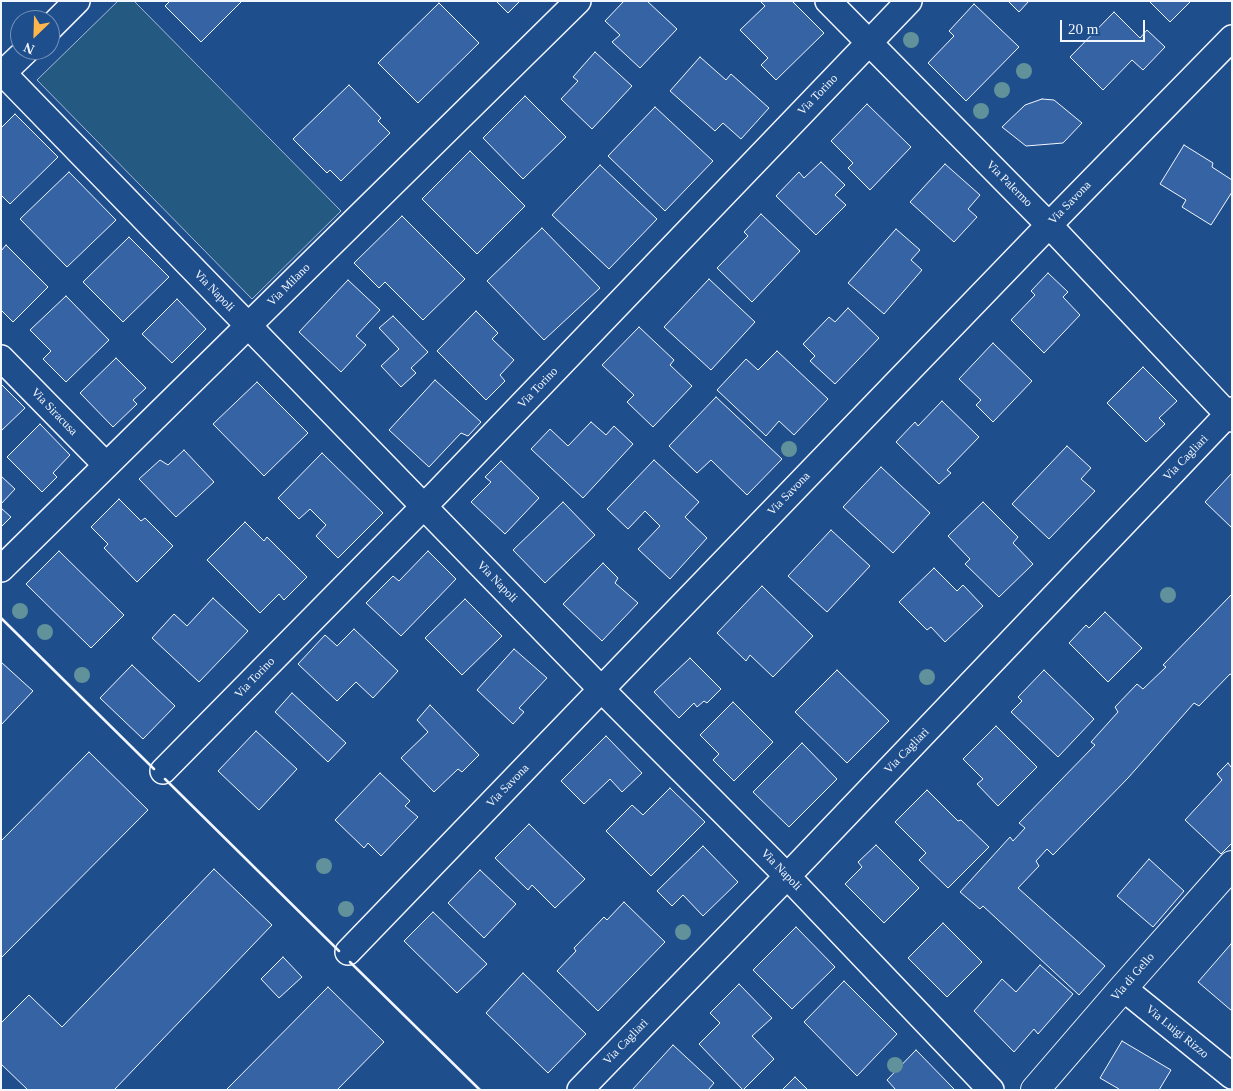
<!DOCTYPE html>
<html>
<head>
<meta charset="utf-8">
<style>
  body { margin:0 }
  #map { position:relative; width:1233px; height:1091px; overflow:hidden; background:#1f4e8c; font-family:"Times New Roman",serif }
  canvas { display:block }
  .frame { position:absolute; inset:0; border:2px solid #f2f6ff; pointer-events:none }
  .north { position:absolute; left:10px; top:10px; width:50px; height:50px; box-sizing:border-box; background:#1f4e8c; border:1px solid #7391ba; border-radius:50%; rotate:204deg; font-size:14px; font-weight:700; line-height:20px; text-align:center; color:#f2f6ff }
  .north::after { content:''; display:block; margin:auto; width:18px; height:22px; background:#ffb74d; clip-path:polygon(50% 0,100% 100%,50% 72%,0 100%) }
  .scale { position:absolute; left:1060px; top:20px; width:85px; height:22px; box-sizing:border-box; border:2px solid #f2f6ff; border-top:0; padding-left:6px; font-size:15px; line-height:18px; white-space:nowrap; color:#f2f6ff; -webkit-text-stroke:4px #1f4e8c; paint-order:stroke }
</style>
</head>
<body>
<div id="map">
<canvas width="1233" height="1091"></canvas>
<div class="frame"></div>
<div class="north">N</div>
<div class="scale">20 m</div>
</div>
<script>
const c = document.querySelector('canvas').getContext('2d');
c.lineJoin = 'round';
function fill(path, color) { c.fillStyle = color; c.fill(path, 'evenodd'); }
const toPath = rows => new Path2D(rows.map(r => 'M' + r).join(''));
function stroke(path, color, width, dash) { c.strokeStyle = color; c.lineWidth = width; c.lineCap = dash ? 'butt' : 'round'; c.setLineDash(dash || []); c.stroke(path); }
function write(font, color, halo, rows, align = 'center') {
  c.font = font + ' "Times New Roman",serif'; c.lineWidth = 4; c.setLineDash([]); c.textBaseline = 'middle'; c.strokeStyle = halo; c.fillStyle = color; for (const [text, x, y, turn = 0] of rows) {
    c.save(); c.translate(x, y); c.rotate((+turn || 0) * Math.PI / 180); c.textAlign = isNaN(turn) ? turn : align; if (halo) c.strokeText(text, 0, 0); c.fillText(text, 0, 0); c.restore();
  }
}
const green = toPath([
  [118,1,134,1,341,211,252,299,37,80,118,1]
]);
const building = toPath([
  [170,1,242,1,201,42,165,6,170,1],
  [496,1,520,1,508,13,496,1],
  [624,1,647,1,677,29,640,68,612,42,620,35,605,21,624,1],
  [760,1,792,1,824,33,776,80,761,65,768,58,740,30,765,6,760,1],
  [1008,1,1029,1,1019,12,1008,1],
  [1149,1,1191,1,1170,22,1149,1],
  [439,3,479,43,418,103,378,63,439,3],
  [974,4,1019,47,966,101,928,63,954,36,949,31,974,4],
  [1114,12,1140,38,1147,30,1165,47,1143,70,1132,60,1103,90,1070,57,1114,12],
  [595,52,632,86,592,129,561,99,578,81,573,77,595,52],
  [700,57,726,80,731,74,769,108,741,139,723,123,715,131,670,91,700,57],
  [349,85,381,118,378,121,390,133,341,181,330,170,327,173,293,139,349,85],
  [525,96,566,137,523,179,483,138,525,96],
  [1042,99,1054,100,1082,123,1063,143,1026,146,1002,127,1025,105,1042,99],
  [867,104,911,147,870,190,848,168,853,163,831,141,867,104],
  [655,107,713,161,665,211,608,156,655,107],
  [15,114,58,157,10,204,1,195,1,128,15,114],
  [1184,145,1213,163,1212,167,1232,180,1232,192,1211,225,1182,207,1186,200,1160,184,1184,145],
  [470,151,525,206,477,254,422,199,470,151],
  [821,162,845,185,835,195,846,205,816,235,776,196,799,172,804,178,821,162],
  [945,164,980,195,968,209,977,217,954,242,910,202,945,164],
  [600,165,657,219,609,269,552,215,600,165],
  [69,172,116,220,67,267,20,219,69,172],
  [761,214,800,251,752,302,717,268,748,236,744,232,761,214],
  [402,216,465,279,423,320,385,282,379,288,354,263,402,216],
  [542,228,600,288,544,340,487,281,542,228],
  [896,229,920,250,911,260,922,270,884,314,848,283,896,229],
  [129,237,169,277,123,322,83,282,129,237],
  [6,245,48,287,13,322,1,310,1,251,6,245],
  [1048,273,1068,292,1063,297,1080,315,1044,353,1011,320,1035,295,1031,291,1048,273],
  [709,279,755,322,711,370,664,327,709,279],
  [348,280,380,310,356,336,366,345,341,372,299,332,348,280],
  [66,296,109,340,66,382,43,359,51,351,30,330,66,296],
  [177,299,206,329,172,363,142,334,177,299],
  [848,308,879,338,835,384,810,361,815,356,803,344,829,317,835,322,848,308],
  [476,311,498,333,492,339,514,360,500,375,505,381,486,400,437,351,476,311],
  [393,316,428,352,411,368,416,373,401,387,381,366,399,349,379,328,393,316],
  [639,327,674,360,670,365,692,386,653,427,627,402,634,395,602,365,639,327],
  [993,343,1032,381,993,422,976,405,981,400,959,379,993,343],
  [777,351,828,399,794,435,779,421,766,436,717,390,746,359,758,370,777,351],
  [116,358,146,388,133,400,137,404,113,427,80,393,116,358],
  [1143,367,1177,401,1159,418,1165,424,1146,442,1107,403,1143,367],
  [435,380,481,422,468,436,461,433,429,467,389,430,435,380],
  [257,382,308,433,264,476,213,424,257,382],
  [1,384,25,408,1,431,1,384],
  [716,397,782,459,747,495,711,460,697,473,669,446,716,397],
  [942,401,979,437,947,470,951,473,939,484,896,442,915,422,918,426,942,401],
  [591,422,606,435,614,426,633,444,583,498,531,449,550,429,568,446,591,422],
  [40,424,70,455,53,473,57,477,42,492,7,457,40,424],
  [1067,446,1091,468,1081,479,1095,491,1049,539,1012,504,1067,446],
  [184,450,214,482,176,517,139,479,160,460,168,465,184,450],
  [322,453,383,513,338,558,316,536,326,525,310,509,299,519,278,498,322,453],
  [654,460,699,502,685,517,707,538,670,579,638,549,660,526,645,511,628,529,607,509,654,460],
  [501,461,539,498,505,534,471,502,491,482,485,477,501,461],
  [881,467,930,513,893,553,843,507,881,467],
  [1232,473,1232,528,1205,502,1232,473],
  [1,476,15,489,1,504,1,476],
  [119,499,141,521,145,518,173,546,137,582,104,548,108,544,91,527,119,499],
  [563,502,595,535,545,583,513,550,563,502],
  [983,502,1018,537,1013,543,1033,564,999,597,965,564,970,559,948,536,983,502],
  [1,508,11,517,1,527,1,508],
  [245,522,264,541,267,537,307,577,284,600,279,594,260,613,207,560,245,522],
  [831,530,870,566,827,612,788,576,831,530],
  [59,551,124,615,91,648,26,584,59,551],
  [428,551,456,579,401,636,366,603,393,576,399,581,428,551],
  [603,563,618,578,615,583,638,603,602,641,563,604,603,563],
  [934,568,957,591,963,585,983,606,945,642,931,627,927,630,899,602,934,568],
  [762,586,813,636,773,677,750,655,746,661,717,633,762,586],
  [1232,594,1232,675,1230,674,1199,706,1194,703,1128,778,1053,855,1047,849,1036,861,1039,866,1018,888,1105,966,1079,995,983,906,980,909,960,892,1010,837,1013,841,1025,828,1019,823,1095,745,1091,742,1118,712,1115,707,1137,684,1143,689,1166,667,1163,665,1232,594],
  [213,598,248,631,199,682,152,638,174,614,187,626,213,598],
  [465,599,502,636,462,675,425,638,465,599],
  [1105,612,1142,648,1108,682,1069,643,1086,625,1089,628,1105,612],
  [354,629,398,671,373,698,356,682,337,701,298,664,325,635,337,646,354,629],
  [514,649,547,678,519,708,524,712,513,724,477,690,514,649],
  [690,658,721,689,707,703,704,701,697,707,694,703,679,718,654,692,690,658],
  [1,662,33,691,1,725,1,662],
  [132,665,175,706,143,739,100,698,132,665],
  [837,670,889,721,847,763,795,712,837,670],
  [1044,670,1094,719,1058,757,1011,712,1022,701,1018,697,1044,670],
  [292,693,346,743,328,762,275,712,292,693],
  [733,702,773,742,734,781,713,760,719,754,700,735,733,702],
  [430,705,479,755,462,772,458,769,434,792,401,758,428,732,417,720,430,705],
  [996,726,1037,767,998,806,977,784,983,779,963,759,996,726],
  [256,731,297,769,259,810,218,771,256,731],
  [606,736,642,773,622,792,610,779,584,804,561,781,606,736],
  [802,743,837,779,789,827,753,792,802,743],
  [89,752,148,810,1,958,1,841,89,752],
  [1228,763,1231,767,1232,766,1232,843,1221,854,1185,820,1222,780,1217,774,1228,763],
  [380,773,410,801,405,806,418,817,381,856,368,843,364,848,335,820,380,773],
  [670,788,705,822,651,876,606,831,632,805,643,815,670,788],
  [927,790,958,821,961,820,989,847,948,888,919,860,926,853,895,822,927,790],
  [529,824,585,879,555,908,532,885,528,890,495,858,529,824],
  [876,845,919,888,884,923,845,884,862,867,858,862,876,845],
  [703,846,738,882,703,916,683,895,672,906,657,891,703,846],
  [1149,859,1184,891,1153,927,1117,896,1149,859],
  [214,869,272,925,114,1090,28,1090,1,1064,1,1023,29,995,62,1027,214,869],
  [480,870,516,904,484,938,448,903,480,870],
  [624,902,665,942,598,1011,557,971,576,951,574,948,604,917,607,920,624,902],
  [433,912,487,964,457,993,404,941,433,912],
  [943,923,982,962,947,997,908,958,943,923],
  [796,927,835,967,792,1009,753,970,796,927],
  [1231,944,1232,945,1232,1011,1198,982,1231,944],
  [283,957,302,977,279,998,261,979,283,957],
  [1040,965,1073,994,1038,1034,1034,1029,1014,1052,974,1011,1002,979,1016,992,1040,965],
  [523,973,586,1034,548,1073,486,1013,523,973],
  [844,981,897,1034,857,1076,804,1022,844,981],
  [739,984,772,1018,752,1036,774,1059,743,1090,699,1044,720,1023,710,1013,739,984],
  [328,987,384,1042,337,1090,226,1090,328,987],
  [1122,1041,1171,1070,1159,1090,1118,1090,1119,1089,1100,1078,1122,1041],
  [673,1045,714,1083,708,1090,632,1090,673,1045],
  [916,1050,952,1087,955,1090,896,1090,887,1080,916,1050],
  [795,1077,808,1090,782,1090,795,1077]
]);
const street = toPath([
  [828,1,1049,225,1232,419],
  [50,28,77,1],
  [1,71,601,689,787,876,991,1090],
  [1,75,27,50],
  [1,358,106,465],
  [1,569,578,1],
  [163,771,438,492,909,1],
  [348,952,1049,225,1232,38],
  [1123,988,1232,1076],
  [580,1090,799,864,1232,410]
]);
const secondary = toPath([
  [1035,1090,1123,988,1232,865]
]);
const wall = toPath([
  [1,618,154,769],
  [165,779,339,951],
  [350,962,480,1090]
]);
const trees = [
  [911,40],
  [1024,71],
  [1002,90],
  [981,111],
  [789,449],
  [1168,595],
  [20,611],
  [45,632],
  [82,675],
  [927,677],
  [324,866],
  [346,909],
  [683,932],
  [895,1065]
];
const streetNames = [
  ["Via Torino",818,95,-46],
  ["Via Palermo",1009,184,45],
  ["Via Savona",1070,203,-46],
  ["Via Milano",289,285,-45],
  ["Via Napoli",214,291,46],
  ["Via Torino",538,388,-46],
  ["Via Siracusa",54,412,46],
  ["Via Cagliari",1186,458,-46],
  ["Via Savona",789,494,-46],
  ["Via Napoli",497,582,46],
  ["Via Torino",255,678,-46],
  ["Via Cagliari",907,751,-46],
  ["Via Savona",508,786,-46],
  ["Via Napoli",781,870,46],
  ["Via di Gello",1133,977,-49],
  ["Via Luigi Rizzo",1177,1032,39],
  ["Via Cagliari",626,1042,-46]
];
fill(green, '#245a82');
stroke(green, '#a8bbd7', 1);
fill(building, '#3563a3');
stroke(building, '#f2f6ff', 1);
stroke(street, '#f2f6ff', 28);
stroke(secondary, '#f2f6ff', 30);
stroke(street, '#1f4e8c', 25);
stroke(secondary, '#1f4e8c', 28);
stroke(wall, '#f2f6ff', 2.5);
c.fillStyle = '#61919a';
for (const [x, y] of trees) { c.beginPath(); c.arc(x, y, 8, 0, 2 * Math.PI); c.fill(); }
write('12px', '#f2f6ff', '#1f4e8c', streetNames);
</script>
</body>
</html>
